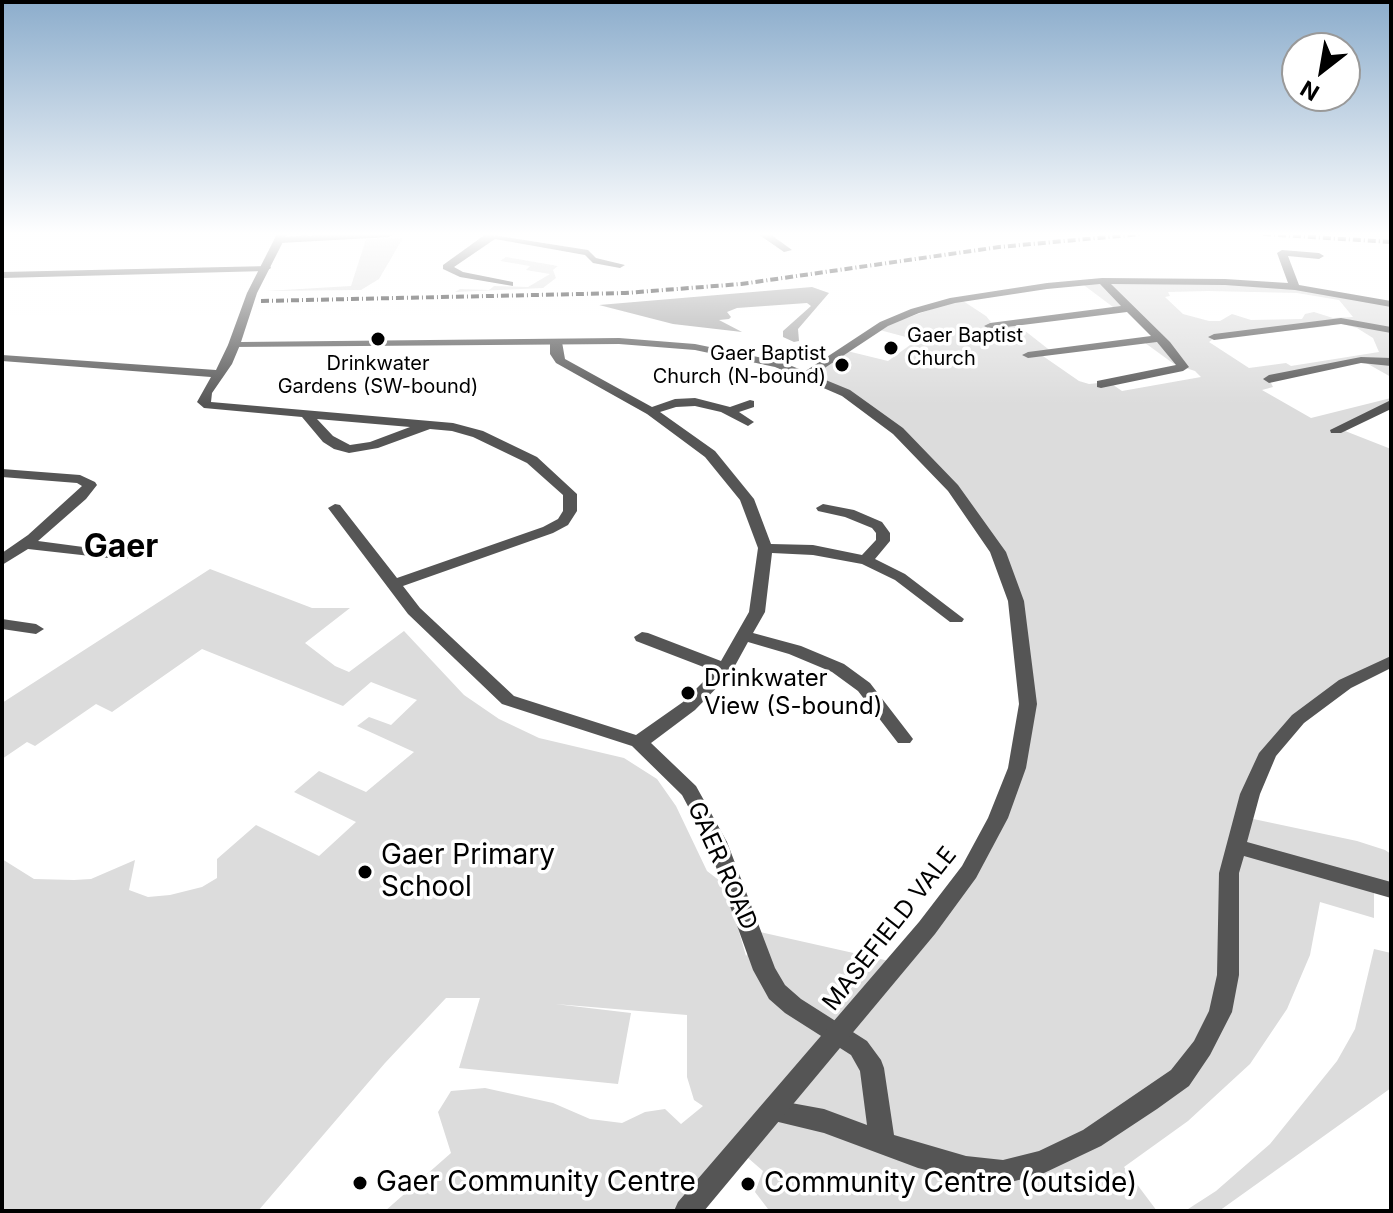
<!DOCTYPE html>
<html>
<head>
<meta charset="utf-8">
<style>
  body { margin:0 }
  #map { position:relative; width:1393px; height:1213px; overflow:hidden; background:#fff; font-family:Inter,sans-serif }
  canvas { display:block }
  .frame { position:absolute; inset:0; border:4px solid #000; pointer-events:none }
  .north { position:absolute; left:1281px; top:32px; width:80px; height:80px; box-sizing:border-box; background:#fff; border:2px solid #999; border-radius:50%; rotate:211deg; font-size:22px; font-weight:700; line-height:32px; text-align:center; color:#000 }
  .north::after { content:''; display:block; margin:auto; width:28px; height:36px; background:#000; clip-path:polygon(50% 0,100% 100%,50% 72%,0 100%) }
</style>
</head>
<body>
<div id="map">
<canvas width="1393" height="1213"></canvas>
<div class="frame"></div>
<div class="north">N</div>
</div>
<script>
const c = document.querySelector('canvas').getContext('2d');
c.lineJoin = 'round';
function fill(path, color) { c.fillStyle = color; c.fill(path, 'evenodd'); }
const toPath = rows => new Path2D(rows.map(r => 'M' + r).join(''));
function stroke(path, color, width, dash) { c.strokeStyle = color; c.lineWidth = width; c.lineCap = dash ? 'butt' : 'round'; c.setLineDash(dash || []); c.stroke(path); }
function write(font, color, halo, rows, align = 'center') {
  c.font = font + ' Inter,sans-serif'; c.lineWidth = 7; c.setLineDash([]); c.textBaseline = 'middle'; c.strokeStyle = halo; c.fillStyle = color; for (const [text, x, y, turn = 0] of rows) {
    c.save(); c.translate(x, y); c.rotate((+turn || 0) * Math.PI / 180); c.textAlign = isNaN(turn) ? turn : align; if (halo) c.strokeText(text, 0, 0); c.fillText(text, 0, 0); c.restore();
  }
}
const green = toPath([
  [403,238,379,279,361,290,266,291,351,286,366,239],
  [506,257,558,266,553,270,556,278,543,288,455,292,460,289,489,290,494,286,528,287,550,274,526,270,530,266,500,261],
  [1081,283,1259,284,1391,304,1391,377,1361,360,1269,379,1273,387,1262,390,1311,418,1391,398,1391,407,1340,429,1391,449,1391,661,1346,684,1268,753,1244,817,1357,841,1385,850,1391,854,1391,890,1374,886,1374,918,1320,902,1310,955,1287,1009,1250,1064,1188,1121,1124,1167,1157,1211,775,1211,768,1209,755,1192,763,1171,740,1151,687,1211,385,1211,451,1153,438,1112,451,1091,485,1088,553,1103,590,1119,622,1123,645,1112,665,1109,681,1124,703,1106,694,1100,687,1077,687,1015,555,1004,631,1013,618,1084,459,1068,480,998,446,998,385,1063,258,1211,2,1211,2,859,34,879,74,880,91,879,135,860,129,890,148,897,170,895,202,887,217,878,217,859,256,825,319,856,356,822,294,792,319,771,366,792,414,752,357,726,369,717,391,725,417,700,371,682,343,706,202,649,112,712,96,704,35,746,27,742,2,759,2,703,210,569,312,608,350,608,305,643,335,666,349,672,404,631,464,695,499,719,539,738,624,758,657,779,676,806,707,871,720,881,731,904,746,956,756,943,751,930,898,963,998,818,1028,704,1016,601,975,518,898,431,807,374,843,350,888,361,917,340,876,329,960,299,986,316,991,322,988,324,1015,323,1052,352,1040,354,1079,381,1089,384,1109,382,1122,391,1201,377,1195,371,1174,364,1141,340,1158,338,1131,309,1117,310],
  [1208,291,1297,293,1339,300,1353,317,1333,318,1314,312,1305,314,1302,319,1251,320,1232,314,1220,321,1209,321,1183,314,1165,297,1170,296,1168,292],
  [1336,322,1357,328,1373,338,1379,352,1291,366,1286,363,1249,368,1209,342,1213,339,1329,326],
  [1374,949,1391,953,1391,1088,1219,1211,1185,1211,1216,1191,1270,1144,1337,1061,1355,1029]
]);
const water = toPath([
  [812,287,829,293,798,329,799,341,794,342,783,337,783,331,811,306,807,303,737,308,727,312,731,317,729,319,719,320,742,332,673,324,599,305]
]);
const minor = toPath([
  [335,234,394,234,389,237,280,243,275,240,280,237,335,234],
  [486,234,588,250,596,258,625,265,620,268,593,263,585,255,495,239,454,267,463,272,513,282,513,286,460,277,443,269,443,265,486,234],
  [758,234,770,234,792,250,784,252,758,234],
  [1282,250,1319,253,1324,256,1319,259,1288,256,1299,285,1391,301,1391,307,1295,290,1225,285,1111,284,1170,342,1189,367,1183,371,1101,388,1097,387,1097,381,1176,365,1157,342,1028,358,1022,355,1028,352,1151,336,1127,312,990,329,984,326,990,323,1121,306,1100,284,1047,289,955,303,919,313,888,326,811,377,803,377,801,374,880,322,911,309,950,298,1047,283,1102,278,1225,279,1288,283,1277,253,1282,250],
  [270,266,271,268,266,271,2,278,2,272,270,266],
  [1341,318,1391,327,1391,333,1341,324,1214,340,1208,337,1214,334,1341,318],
  [556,339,562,342,565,359,652,407,675,399,695,398,730,407,750,400,754,401,754,407,739,412,754,422,748,426,721,412,695,406,676,407,660,412,715,451,754,499,771,544,813,545,862,555,876,540,876,533,872,528,845,517,818,511,816,508,823,504,854,510,882,522,890,533,890,541,875,559,905,574,964,619,962,622,950,622,895,580,862,564,813,555,772,553,765,612,753,633,801,646,844,664,870,683,910,735,913,739,910,743,898,743,858,691,832,672,789,654,748,642,731,673,695,710,651,743,696,786,727,842,775,968,785,985,801,999,867,1041,881,1060,884,1068,894,1135,966,1156,1003,1160,1039,1151,1083,1130,1171,1070,1194,1041,1209,1011,1217,975,1219,873,1240,794,1259,753,1292,715,1339,680,1391,656,1391,668,1351,688,1304,723,1276,756,1260,794,1247,842,1391,882,1391,898,1244,856,1239,873,1239,975,1232,1012,1210,1055,1189,1086,1157,1109,1101,1146,1042,1174,1003,1184,966,1180,918,1168,824,1133,766,1119,763,1111,766,1103,775,1100,824,1109,867,1125,860,1071,851,1055,785,1013,769,999,753,970,707,842,682,795,632,746,502,704,408,614,328,508,335,504,340,505,397,578,543,527,558,519,563,511,563,495,527,463,473,437,452,431,430,429,378,448,349,453,334,449,323,442,302,417,204,408,197,402,211,377,2,361,2,355,216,370,228,345,234,342,240,345,232,364,212,393,211,402,453,423,483,431,537,457,577,494,577,511,568,525,553,533,403,586,420,608,514,696,636,735,683,702,714,671,636,641,634,637,642,632,648,633,721,661,749,612,758,548,740,500,705,457,647,414,556,363,550,354,550,342,556,339],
  [317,419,410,427,370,442,350,445,333,436,317,419],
  [1361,357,1391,358,1391,366,1361,363,1269,383,1263,379,1269,375,1361,357],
  [1391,400,1391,409,1341,433,1331,433,1330,430,1391,400],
  [2,469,80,475,95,482,97,485,86,499,38,541,121,552,129,557,126,560,28,549,2,565,2,553,28,535,82,486,77,483,2,477,2,469],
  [2,619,36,624,44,629,36,634,2,629,2,619]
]);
const tertiary = toPath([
  [277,234,287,234,257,293,241,342,619,338,695,344,782,362,850,390,903,428,958,485,1006,552,1024,601,1037,704,1026,768,1008,818,976,878,935,934,704,1211,674,1211,678,1202,919,922,962,866,988,818,1008,768,1019,704,1008,601,990,552,948,491,893,434,842,396,775,367,695,350,619,344,230,347,228,345,247,293,277,234]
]);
const rail = toPath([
  [1263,234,1391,242],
  [261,301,625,293,741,284,999,247,1141,234]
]);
const markers = [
  [378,339,8,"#000"],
  [891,348,8,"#000"],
  [842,365,8,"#000"],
  [688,693,8,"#000"],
  [365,872,8,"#000"],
  [360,1183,8,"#000"],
  [748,1184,8,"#000"]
];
const farPoinames = [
  ["Gaer Baptist",907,336],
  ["Church",907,359],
  ["Gaer Baptist",826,354,"right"],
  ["Church (N-bound)",826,377,"right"],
  ["Drinkwater",378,364,"center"],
  ["Gardens (SW-bound)",378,387,"center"]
];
const poiNames = [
  ["Drinkwater",704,679],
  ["View (S-bound)",704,707]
];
const streetNames = [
  ["GAER ROAD",722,866,66],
  ["MASEFIELD VALE",890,929,-52]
];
const nearPoinames = [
  ["Gaer Primary",381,856],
  ["School",381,888],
  ["Gaer Community Centre",376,1183],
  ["Community Centre (outside)",764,1184]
];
const districtNames = [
  ["Gaer",121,547]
];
fill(green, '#dcdcdc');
fill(water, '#a3a3a3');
fill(minor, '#555');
fill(tertiary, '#555');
stroke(rail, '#000', 4, [8, 3, 1, 3]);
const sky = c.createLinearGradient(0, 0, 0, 404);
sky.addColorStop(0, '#8cadcc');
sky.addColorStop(0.58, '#fff');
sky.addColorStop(1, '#ffffff00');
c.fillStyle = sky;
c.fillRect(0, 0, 1393, 404);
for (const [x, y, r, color] of markers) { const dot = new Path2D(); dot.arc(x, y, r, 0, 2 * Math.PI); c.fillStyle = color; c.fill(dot); stroke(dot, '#fff', 3); }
write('20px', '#000', '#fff', farPoinames, 'left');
write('24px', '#000', '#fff', poiNames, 'left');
write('24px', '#000', '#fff', streetNames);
write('28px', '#000', '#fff', nearPoinames, 'left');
write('bold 32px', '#000', '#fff', districtNames);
</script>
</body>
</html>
